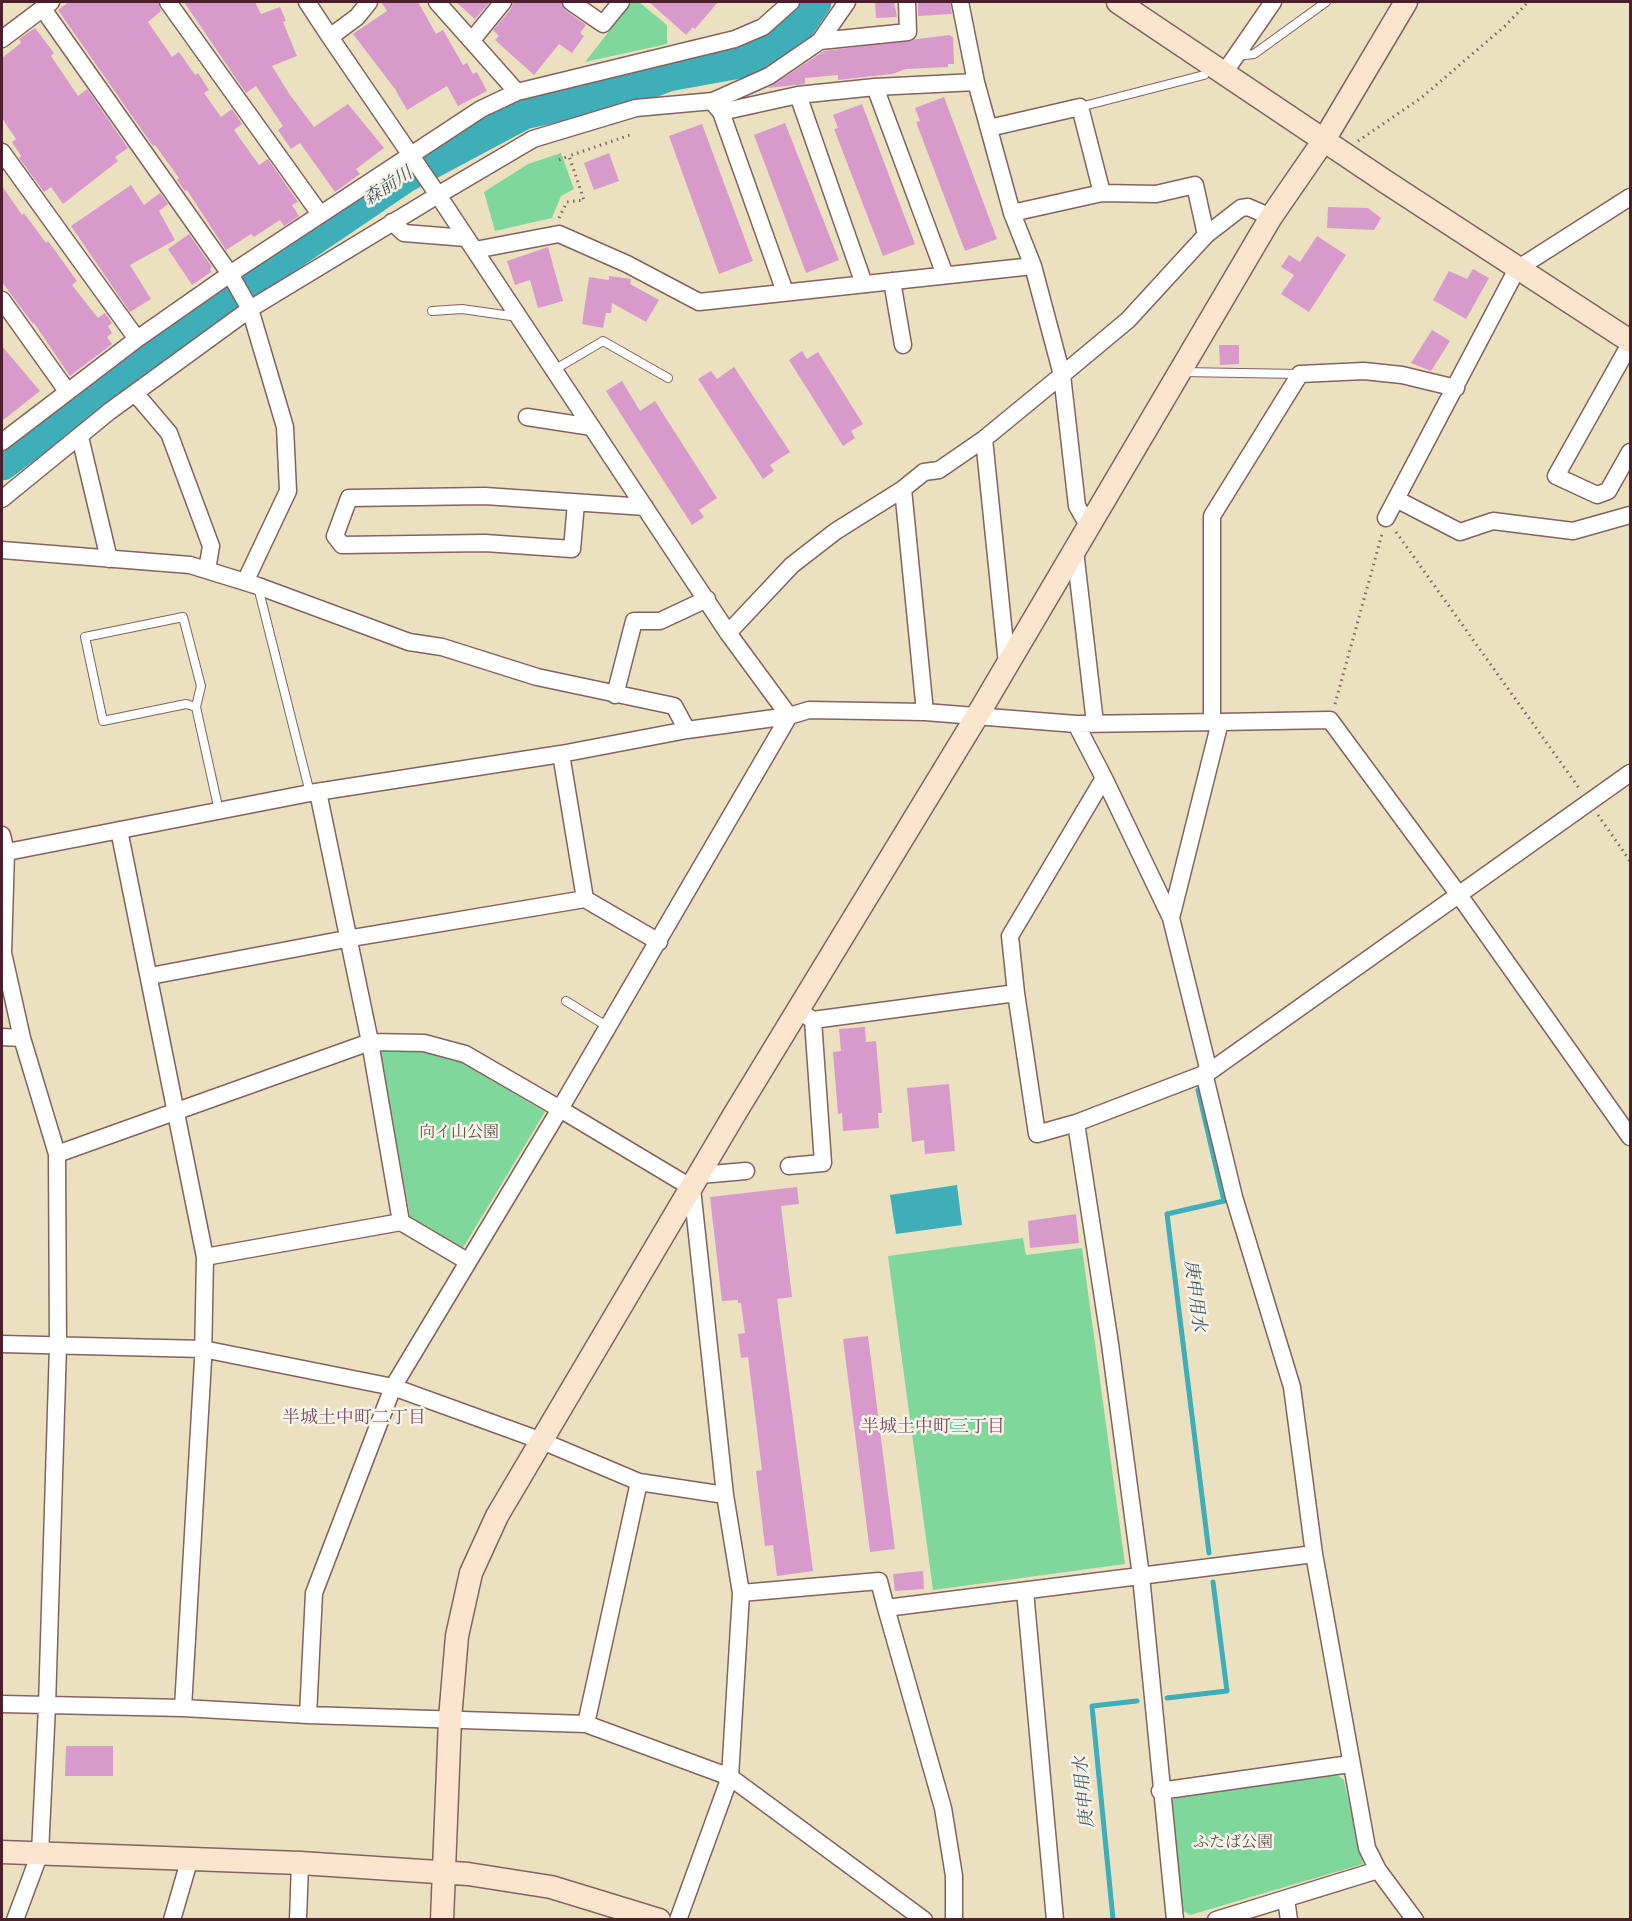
<!DOCTYPE html>
<html>
<head>
<meta charset="utf-8">
<style>
  body { margin:0 }
  #map { position:relative; width:1632px; height:1921px; overflow:hidden; background:#ebe1c0; font-family:Vollkorn,serif }
  canvas { display:block }
  .frame { position:absolute; inset:0; border:3px solid #4a1f2b; pointer-events:none }
</style>
</head>
<body>
<div id="map">
<canvas width="1632" height="1921"></canvas>
<div class="frame"></div>
</div>
<script>
const c = document.querySelector('canvas').getContext('2d');
c.lineJoin = 'round';
function fill(path, color) { c.fillStyle = color; c.fill(path, 'evenodd'); }
const toPath = rows => new Path2D(rows.map(r => 'M' + r).join(''));
function stroke(path, color, width, dash) { c.strokeStyle = color; c.lineWidth = width; c.lineCap = dash ? 'butt' : 'round'; c.setLineDash(dash || []); c.stroke(path); }
function write(font, color, halo, rows, align = 'center') {
  c.font = font + ' Vollkorn,"Noto Serif JP",serif'; c.lineWidth = 5; c.setLineDash([]); c.textBaseline = 'middle'; c.strokeStyle = halo; c.fillStyle = color; for (const [text, x, y, turn = 0] of rows) {
    c.save(); c.translate(x, y); c.rotate((+turn || 0) * Math.PI / 180); c.textAlign = isNaN(turn) ? turn : align; if (halo) c.strokeText(text, 0, 0); c.fillText(text, 0, 0); c.restore();
  }
}
const green = toPath([
  [632,2,639,2,667,25,667,44,585,62],
  [561,153,574,189,561,196,552,218,495,231,484,192,528,164],
  [379,1050,424,1050,463,1063,545,1112,463,1248,410,1216],
  [1023,1238,1026,1255,1082,1248,1125,1564,933,1590,888,1256],
  [1337,1775,1344,1780,1363,1864,1190,1915,1182,1910,1171,1802,1178,1795]
]);
const water = toPath([
  [957,1185,962,1225,896,1234,890,1195]
]);
const stream = toPath([
  [1198,1090,1224,1201,1167,1214,1209,1553],
  [1167,1698,1227,1691,1213,1582],
  [1113,1919,1092,1706,1137,1701]
]);
const river = toPath([
  [2,464,223,300,404,177,524,113,631,89,668,75,745,61,769,51,795,31,815,2]
]);
const building = toPath([
  [69,2,158,2,161,11,148,22,172,57,179,52,195,75,198,73,209,90,204,93,221,117,232,109,242,124,234,130,259,165,268,159,298,202,292,205,299,216,284,226,280,220,254,237,251,234,226,250,187,190,185,191,177,180,179,178,155,145,153,146,58,10],
  [184,2,255,2,261,14,280,7,286,21,283,22,297,56,272,66,290,95,314,127,348,104,384,148,356,169,360,174,335,192,300,143,291,149,278,130,283,126,256,86,246,93],
  [381,2,418,2,436,34,443,30,463,65,467,63,473,74,477,72,487,91,458,106,447,86,407,110,395,89,353,34,387,11],
  [456,2,490,2,475,19],
  [513,2,561,2,565,10,586,25,580,33,584,36,572,53,559,44,534,75,495,40,499,36,493,30,511,9],
  [649,2,718,2,695,29,693,27,686,35],
  [875,2,894,2,897,17,876,18],
  [918,2,950,2,952,14,918,16],
  [35,28,54,53,51,56,78,96,87,89,128,148,115,157,118,161,63,204,51,187,44,192,19,158,21,156,12,142,16,139,2,118,2,58,21,43,19,39],
  [949,35,953,37,954,64,948,64,948,67,906,69,892,74,838,80,838,75,805,78,805,84,768,88,824,51],
  [944,97,997,239,965,251,916,122,920,121,915,108],
  [862,104,915,244,883,256,834,129,838,128,833,115],
  [785,123,839,260,806,273,754,135],
  [702,124,753,261,719,274,669,136],
  [609,153,619,181,594,190,584,163],
  [131,185,144,205,160,193,168,204,159,211,175,240,130,265,151,299,130,312,71,226],
  [2,186,22,215,24,213,46,243,48,241,77,281,72,285,98,318,105,313,112,323,108,326,112,333,107,337,112,344,70,376,34,323,33,324,2,282],
  [1328,207,1368,208,1381,218,1374,230,1327,228],
  [189,234,212,267,210,269,211,272,192,285,168,249],
  [1317,236,1346,255,1309,312,1281,294,1294,275,1281,267,1289,255,1300,262],
  [548,247,563,301,538,308,530,280,515,285,507,261],
  [1473,269,1489,278,1466,319,1433,300,1449,271,1467,279],
  [609,276,631,279,630,284,659,300,646,322,612,303,611,313,606,313,603,328,582,324,589,277,609,280],
  [1432,330,1450,341,1431,371,1411,363],
  [1219,345,1239,345,1239,364,1220,365],
  [2,346,40,391,2,421],
  [802,351,807,359,818,352,863,424,851,431,855,438,843,446,789,360],
  [734,367,790,452,770,465,774,471,763,479,698,379,711,371,717,379],
  [622,381,640,411,655,401,717,498,699,510,704,517,692,525,606,391],
  [865,1027,866,1042,876,1041,882,1113,878,1113,879,1128,843,1131,842,1113,838,1114,833,1052,841,1051,839,1029],
  [949,1084,955,1151,925,1154,924,1140,912,1142,907,1088],
  [797,1187,799,1204,781,1206,792,1297,777,1299,813,1571,777,1576,773,1545,765,1546,756,1471,762,1470,748,1357,741,1358,738,1334,745,1333,741,1303,738,1303,738,1300,722,1301,710,1197],
  [1076,1214,1079,1243,1030,1248,1028,1221],
  [868,1336,895,1549,870,1552,843,1339],
  [923,1571,924,1589,895,1591,893,1574],
  [66,1746,113,1746,113,1776,65,1776]
]);
const path = toPath([
  [1358,141,1421,98,1505,26,1528,2],
  [559,160,569,156],
  [559,218,567,202,584,200,569,156,630,135],
  [1396,532,1579,788],
  [1335,704,1382,534],
  [1598,815,1630,861]
]);
const lane = toPath([
  [1236,56,1254,54,1326,2],
  [1080,107,1204,75],
  [432,311,462,309,518,317],
  [554,370,603,341,668,378],
  [1181,372,1300,374],
  [258,587,310,793],
  [196,707,186,704,103,721,85,637,183,617,201,686,196,707,219,811],
  [566,1001,608,1027]
]);
const street = toPath([
  [168,2,320,214],
  [307,2,330,37],
  [369,2,357,17,330,37,438,195,533,139,636,108,713,101,769,76,820,41,847,2],
  [437,2,517,92],
  [571,2,603,24,621,2],
  [960,2,976,82,1012,213,1033,266,1062,375,1077,506,1089,527],
  [43,9,230,274,250,309,285,427,288,491,245,582],
  [2,39,51,2],
  [472,40,503,2],
  [820,41,908,32,907,2],
  [1224,73,1273,2],
  [875,87,945,275],
  [798,95,864,284],
  [715,105,721,112,785,292],
  [721,112,798,95,875,87,976,82],
  [989,128,1080,107,1102,193],
  [2,152,137,339],
  [1012,213,1102,193,1156,194,1195,185,1206,235],
  [392,222,404,233,466,238],
  [475,250,559,234,627,264,699,302,1033,266],
  [892,281,903,345],
  [2,300,67,391],
  [1630,344,1556,476,1597,495,1608,491,1630,452],
  [135,393,169,433,211,546,207,570],
  [527,417,592,427],
  [80,437,109,559],
  [984,439,1007,664],
  [2,442,137,339,230,274,481,109,517,92,735,39,763,27,791,2],
  [903,489,925,712],
  [2,499,110,411,250,309,438,195,728,633,789,716,687,730,561,754,310,793,2,853],
  [1396,499,1460,532,1493,521,1573,531,1630,515],
  [576,503,572,549,485,543,342,545,335,536,349,498,485,496,645,507],
  [1386,518,1517,269,1630,197],
  [2,550,190,565,258,586,409,642,442,647,537,677,674,706,687,730],
  [1075,551,1095,723],
  [728,633,792,565,836,531,903,489,924,472,939,470,984,439,1062,375,1128,320,1206,235,1241,208,1248,207,1271,217],
  [615,695,634,621,660,621,707,599],
  [1212,722,1212,516,1300,374,1364,371,1402,375,1456,388],
  [1220,722,1076,724,925,712,809,710,789,716,560,1109,692,1188,725,1495,741,1593,879,1581,886,1608,1314,1554],
  [1076,724,1104,778],
  [561,754,585,899],
  [318,792,370,1042,401,1222],
  [119,830,205,1257],
  [2,835,6,852,3,953,22,1038,57,1154,58,1346,47,1706,40,1853,15,1920],
  [150,976,346,939,585,899,659,942],
  [1016,993,1010,936,1104,778,1171,918],
  [799,1011,813,1020,1016,993,1037,1134,1076,1123,1209,1072,1630,773],
  [2,1037,22,1038],
  [1209,1072,1171,918,1220,722,1330,720,1459,895,1630,1137],
  [1204,1073,1234,1197,1292,1387,1314,1554,1367,1848,1378,1870,1415,1920],
  [1076,1123,1110,1344,1141,1576,1175,1920],
  [57,1154,370,1042,424,1043,465,1054,560,1109,393,1387,314,1593,308,1715,586,1724,730,1777,924,1920],
  [789,1166,823,1163,813,1020],
  [700,1175,746,1171],
  [2,1344,203,1349,393,1387,542,1441,639,1482,725,1495],
  [1025,1591,1055,1920],
  [886,1608,943,1808,954,1876,954,1920],
  [2,1704,183,1708,308,1715],
  [183,1708,203,1360,205,1257,401,1222,467,1261],
  [586,1724,639,1482],
  [1160,1791,1350,1764],
  [1286,1899,1289,1920],
  [172,1920,190,1858],
  [298,1920,300,1863],
  [678,1920,730,1777,741,1593],
  [1216,1920,1378,1870]
]);
const secondary = toPath([
  [1118,2,1386,182,1630,341],
  [2,1852,300,1863,468,1874,551,1887,659,1920],
  [442,1920,450,1719,457,1636,471,1573,497,1516,734,1115,977,716,1271,217,1324,140,1406,2]
]);
const parkNames = [
  ["向イ山公園",459,1134],
  ["ふたば公園",1233,1844]
];
const waterNames = [
  ["森前川",389,188,-33],
  ["庚申用水",1193,1296,83],
  ["庚申用水",1086,1792,-96]
];
const neighbourhoodNames = [
  ["半城土中町二丁目",354,1420],
  ["半城土中町三丁目",933,1429]
];
fill(green, '#80d79c');
fill(water, '#3eaeb9');
stroke(stream, '#3eaeb9', 5);
stroke(river, '#3eaeb9', 33);
fill(building, '#d89acb');
stroke(lane, '#82635f', 10);
stroke(street, '#82635f', 19);
stroke(secondary, '#82635f', 25);
stroke(path, '#82635f', 3, [1.5, 4.5]);
stroke(lane, '#fff', 8);
stroke(street, '#fff', 16);
stroke(secondary, '#fbe5cf', 22);
write('16px', '#5a564d', '#f7f3e8', parkNames);
write('italic 18px', '#455864', '#f7f3e8', waterNames);
write('18px', '#7c4a63', '#f7f3e8', neighbourhoodNames);
</script>
</body>
</html>
